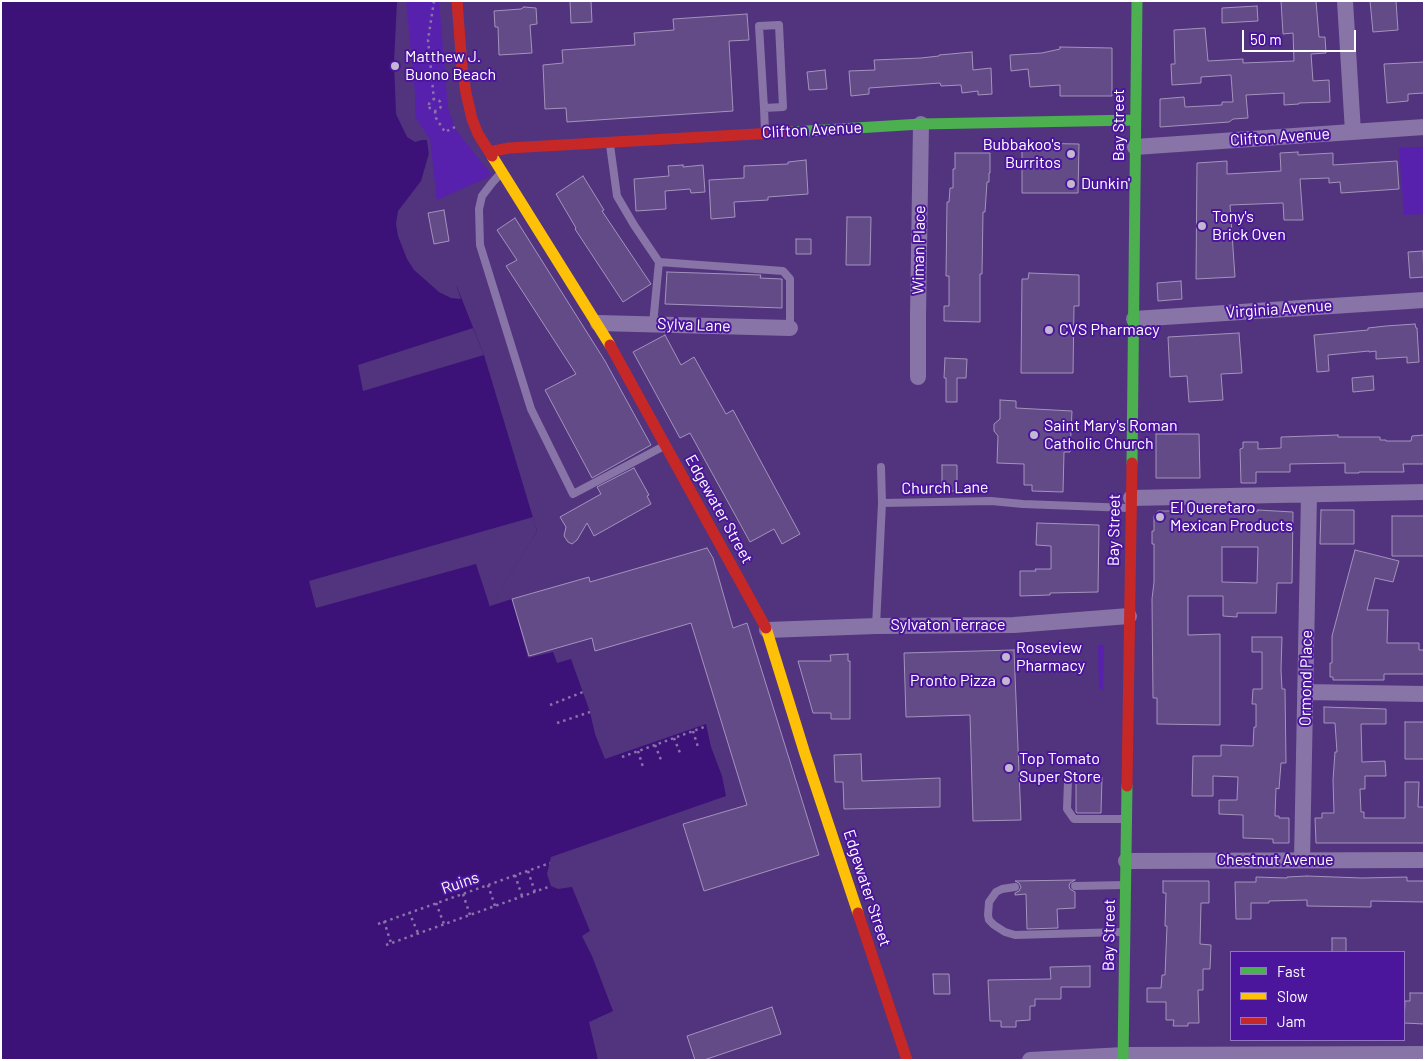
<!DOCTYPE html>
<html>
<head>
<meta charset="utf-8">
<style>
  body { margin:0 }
  #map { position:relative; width:1425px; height:1061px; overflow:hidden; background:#51347d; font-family:Barlow,sans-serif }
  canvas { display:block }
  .frame { position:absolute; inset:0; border:2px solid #fff; pointer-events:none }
  .legend { position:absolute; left:1230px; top:951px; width:175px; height:90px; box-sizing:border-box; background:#4b169b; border:1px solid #9373c3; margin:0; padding:6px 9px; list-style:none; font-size:15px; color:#fff }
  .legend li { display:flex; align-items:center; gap:10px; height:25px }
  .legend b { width:25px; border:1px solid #9373c3 }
  .scale { position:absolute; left:1242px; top:30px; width:114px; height:22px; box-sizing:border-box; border:2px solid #fff; border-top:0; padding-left:6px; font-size:15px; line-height:18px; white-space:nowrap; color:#fff; -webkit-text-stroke:4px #4b169b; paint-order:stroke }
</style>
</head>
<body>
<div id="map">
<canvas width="1425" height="1061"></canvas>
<div class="frame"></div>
<ul class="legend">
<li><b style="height:6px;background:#4caf50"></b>Fast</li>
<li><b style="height:6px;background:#ffc107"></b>Slow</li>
<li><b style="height:6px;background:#c62828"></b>Jam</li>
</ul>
<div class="scale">50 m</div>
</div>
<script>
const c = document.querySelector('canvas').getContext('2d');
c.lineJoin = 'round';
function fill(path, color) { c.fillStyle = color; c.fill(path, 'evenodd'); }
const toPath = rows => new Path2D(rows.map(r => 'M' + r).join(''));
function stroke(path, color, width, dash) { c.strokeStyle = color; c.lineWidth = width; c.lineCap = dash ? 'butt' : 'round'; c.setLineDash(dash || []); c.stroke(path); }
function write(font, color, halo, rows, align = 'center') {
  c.font = font + ' Barlow,sans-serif'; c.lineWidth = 4; c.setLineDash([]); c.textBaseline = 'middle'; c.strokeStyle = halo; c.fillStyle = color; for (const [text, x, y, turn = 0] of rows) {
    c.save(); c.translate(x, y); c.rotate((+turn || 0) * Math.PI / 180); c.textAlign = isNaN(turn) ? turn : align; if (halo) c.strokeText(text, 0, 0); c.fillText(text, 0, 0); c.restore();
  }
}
const green = toPath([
  [404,1,439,1,448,108,456,130,491,174,489,177,437,200,413,118],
  [1424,147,1424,214,1404,215,1399,148],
  [1098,645,1104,645,1103,690,1100,689,1099,686]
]);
const water = toPath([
  [1,1,404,1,413,118,427,140,434,193,409,209,410,224,419,243,457,287,484,355,537,531,490,606,512,599,528,658,553,652,557,663,571,659,590,712,595,734,605,759,706,724,711,747,722,776,726,796,551,857,547,874,551,886,558,889,572,887,590,931,582,936,592,956,613,1011,598,1018,612,1060,1,1060]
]);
const pier = toPath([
  [397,1,406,1,415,94,415,117,430,139,436,193,435,195,412,210,413,223,421,242,440,267,455,282,461,299,451,298,439,292,414,270,407,259,398,236,396,224,398,211,421,181,429,153,427,140,422,140,415,142,407,137,396,114,394,62],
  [473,328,484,355,363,391,358,365],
  [533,517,537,531,490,607,476,564,316,608,309,581],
  [607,1014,607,1016,601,1019,615,1060,598,1060,589,1022]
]);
const building = toPath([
  [570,1,591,1,592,22,571,23,570,1],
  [1281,1,1316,1,1319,37,1325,37,1326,53,1311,54,1313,81,1329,80,1330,102,1299,103,1299,104,1284,105,1284,93,1246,95,1248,118,1233,119,1229,122,1160,127,1160,99,1184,97,1185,107,1222,105,1222,102,1233,102,1231,75,1201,77,1201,83,1172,85,1171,64,1175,64,1174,30,1205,28,1208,61,1243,59,1243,63,1294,61,1293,33,1283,34,1281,1],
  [1370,1,1396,1,1398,30,1373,32,1370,1],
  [1257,6,1258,21,1222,23,1222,8,1257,6],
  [524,7,536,8,537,24,530,25,532,53,499,55,498,27,495,27,494,11,521,9,524,7],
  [747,14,749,40,729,41,733,111,567,122,566,108,545,109,543,65,563,63,562,50,635,45,634,33,674,30,673,19,747,14],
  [1060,47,1112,48,1112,96,1060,96,1060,85,1030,87,1028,69,1011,71,1010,55,1042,53,1060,49,1060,47],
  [972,52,973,70,991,68,992,94,978,95,978,91,962,93,961,85,941,86,940,83,869,88,869,94,851,96,849,71,875,70,874,60,921,58,939,56,939,55,972,52],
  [1424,62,1424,93,1408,94,1408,101,1387,103,1384,64,1424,62],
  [825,70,827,89,809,90,807,72,825,70],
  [1022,143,1079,144,1078,193,1022,193,1022,143],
  [1298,152,1298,155,1333,153,1333,165,1397,161,1399,189,1341,193,1340,182,1329,183,1329,178,1300,179,1303,220,1284,220,1283,203,1230,205,1235,277,1196,279,1197,163,1227,161,1227,174,1281,171,1280,153,1298,152],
  [955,153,990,153,990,173,989,173,989,182,987,182,985,212,983,212,982,274,980,274,980,322,944,321,944,306,949,306,949,276,946,276,947,202,949,202,950,188,953,188,953,169,955,169,955,153],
  [806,160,808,194,768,197,768,200,734,202,735,217,711,219,709,180,744,178,744,166,788,164,788,162,806,160],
  [683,165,683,167,703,165,705,192,691,193,690,189,665,191,666,209,636,211,634,179,669,176,668,166,683,165],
  [583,176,604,210,602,211,651,284,623,302,575,229,576,228,556,194,583,176],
  [444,210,449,241,434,244,428,213,444,210],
  [847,217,871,217,870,265,846,265,847,217],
  [515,218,605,361,651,445,592,478,545,390,576,374,506,266,517,260,497,230,515,218],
  [796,239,811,239,811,254,796,254,796,239],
  [1423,251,1424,277,1410,278,1408,252,1423,251],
  [667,272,761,275,760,278,782,279,782,308,665,304,667,272],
  [1029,273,1079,275,1079,306,1074,306,1073,373,1021,373,1022,279,1028,279,1029,273],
  [1181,281,1182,299,1158,301,1157,283,1181,281],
  [1415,324,1416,328,1417,328,1419,362,1407,363,1407,357,1376,359,1376,351,1369,352,1369,351,1328,355,1329,371,1317,372,1314,335,1368,330,1368,328,1386,326,1415,324],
  [1239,333,1242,373,1221,374,1223,400,1189,402,1187,376,1170,377,1168,337,1239,333],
  [665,335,681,365,694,357,726,414,733,410,800,534,782,544,774,529,750,542,690,433,680,438,633,352,665,335],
  [945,358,967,359,966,378,957,378,957,402,946,402,946,378,944,378,945,358],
  [1373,376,1374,390,1353,392,1352,378,1373,376],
  [1000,400,1016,401,1016,408,1072,411,1070,452,1064,452,1063,492,1032,491,1032,485,1024,485,1024,464,997,463,998,436,994,431,994,424,1000,419,1000,400],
  [1156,434,1199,434,1200,478,1156,478,1156,434],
  [1338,435,1338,437,1380,437,1380,440,1386,440,1386,441,1411,441,1412,436,1424,435,1424,464,1403,464,1404,472,1359,472,1359,473,1345,473,1345,463,1290,464,1290,472,1256,472,1256,483,1241,483,1240,449,1243,448,1243,442,1258,442,1258,449,1281,448,1281,437,1338,435],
  [942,465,957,465,957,491,942,491,942,465],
  [634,468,649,495,647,496,651,504,594,536,587,523,577,540,572,544,568,542,564,536,566,527,560,517,601,494,597,487,634,468],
  [1258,510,1293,512,1292,583,1277,583,1276,613,1237,613,1237,617,1223,616,1223,596,1188,596,1188,635,1220,634,1220,725,1157,724,1157,698,1153,698,1152,599,1154,582,1154,544,1152,544,1152,531,1154,531,1154,516,1158,511,1258,511,1258,510],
  [1222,547,1258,547,1257,583,1222,582,1222,547],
  [1321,510,1354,510,1354,544,1320,544,1321,510],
  [1392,516,1424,516,1424,556,1392,556,1392,516],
  [1037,523,1099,525,1098,592,1050,593,1050,595,1020,596,1020,571,1036,571,1035,569,1051,569,1051,546,1036,545,1037,523],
  [707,548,713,558,733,628,747,623,819,855,704,891,683,824,747,805,691,623,595,651,592,638,529,656,512,599,589,577,590,582,707,548],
  [1355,550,1399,561,1393,582,1375,578,1367,610,1388,610,1387,643,1419,643,1419,650,1424,650,1424,674,1384,674,1384,680,1333,680,1333,677,1330,677,1330,663,1332,663,1332,636,1355,550],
  [1252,637,1282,637,1281,670,1282,689,1285,689,1286,763,1281,763,1279,789,1276,788,1275,816,1279,816,1279,818,1289,818,1289,843,1273,843,1273,839,1243,838,1243,815,1219,814,1219,800,1237,800,1238,777,1213,776,1213,796,1192,796,1193,756,1221,756,1221,745,1253,746,1254,727,1256,727,1256,704,1252,704,1253,689,1262,689,1262,652,1252,652,1252,637],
  [1014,650,1021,820,973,821,970,715,906,717,904,653,1014,650],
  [848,654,848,661,850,661,850,719,831,719,831,713,813,713,798,661,831,661,830,655,848,654],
  [1324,707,1386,709,1386,724,1361,724,1362,762,1385,761,1386,776,1365,776,1365,789,1360,789,1361,812,1364,812,1364,818,1405,818,1405,782,1419,782,1418,807,1424,807,1424,843,1316,843,1315,818,1322,818,1322,813,1334,813,1333,780,1335,752,1337,752,1335,723,1324,723,1324,707],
  [1405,722,1424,722,1424,759,1405,759,1405,722],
  [861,754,862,781,940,778,940,807,844,809,843,782,835,782,834,755,861,754],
  [1081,776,1102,777,1101,813,1077,813,1076,812,1076,780,1081,776],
  [1307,876,1362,878,1407,877,1407,881,1424,881,1424,902,1371,901,1371,907,1307,906,1307,900,1269,901,1269,903,1251,903,1251,919,1236,919,1235,882,1256,882,1256,877,1287,878,1287,877,1307,876],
  [1075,880,1070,883,1069,886,1070,889,1075,892,1075,908,1057,909,1058,928,1027,929,1026,894,1015,895,1015,893,1019,891,1021,887,1019,883,1015,881,1075,880],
  [1163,881,1209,881,1209,903,1201,903,1200,944,1211,945,1210,969,1203,969,1203,990,1198,990,1199,1023,1188,1023,1188,1026,1173,1026,1174,1020,1166,1020,1166,1002,1147,1002,1147,988,1161,988,1162,975,1165,975,1167,926,1165,926,1166,893,1163,893,1163,881],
  [1332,938,1346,938,1346,952,1332,952,1332,938],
  [1090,966,1090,987,1061,987,1061,999,1035,999,1035,1006,1030,1006,1030,1020,1016,1021,1016,1027,1001,1027,1001,1021,990,1021,988,980,1051,979,1050,967,1090,966],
  [933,974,949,974,950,994,934,994,933,974],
  [1410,993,1424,993,1424,1024,1404,1023,1405,1001,1410,1001,1410,993],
  [772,1007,781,1034,704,1060,695,1060,687,1036,772,1007]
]);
const path = toPath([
  [434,1,428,40,434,100],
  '429 105a6 6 0 1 1 12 0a6 6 0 1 1-12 0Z',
  [435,111,436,118,445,132,455,127],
  [550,705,583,692],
  [557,723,590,712],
  [693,731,698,747],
  [674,738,680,753],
  [655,745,661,760],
  [638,751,643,767],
  [622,757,707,726],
  [528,871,535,892],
  [515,875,522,896],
  [488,885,495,906],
  [463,894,470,915],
  [436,903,444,924],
  [409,912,418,933],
  [384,921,391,943],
  [378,924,550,863],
  [386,945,551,886]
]);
const lane = toPath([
  [764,108,783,107,779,25,759,26,764,108,765,131],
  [610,145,617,196,634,225,659,262],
  [501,173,492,183,482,196,479,209,480,245,531,409,573,494,664,446],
  [653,324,659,262,783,271,790,279,790,328],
  [882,503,991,501,1023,504,1129,508],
  [876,626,882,503,881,467],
  [1068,781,1067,809,1074,819,1124,819],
  [1075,886,1124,885],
  [1015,887,1002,889,996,892,989,902,988,915,989,920,994,925,1005,932,1015,935,1122,932]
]);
const street = toPath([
  [1345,1,1353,132],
  [1135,147,1424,127],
  [1134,319,1424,300],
  [598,323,790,328],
  [918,377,918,316,921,124],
  [1131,498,1424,492],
  [767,630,876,626,1014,625,1129,616],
  [1305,692,1424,694],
  [1302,860,1309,495],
  [1126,861,1424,860],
  [1030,1060,1124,1055,1424,1054]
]);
const fast = toPath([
  [791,132,921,124,1135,120],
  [1132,463,1137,1],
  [1123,1060,1127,786]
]);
const slow = toPath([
  [492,156,610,345],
  [766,628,805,754,858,913]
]);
const jam = toPath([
  [457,1,462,67,466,93,472,119,478,134,492,156],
  [489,152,509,148,791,132],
  [610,345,766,628],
  [1127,786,1132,463],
  [858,913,907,1060]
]);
const markers = [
  [395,66,5,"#c2b8d2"],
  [1071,154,5,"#c2b8d2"],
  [1071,184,5,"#c2b8d2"],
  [1202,226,5,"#c2b8d2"],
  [1049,330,5,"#c2b8d2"],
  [1034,435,5,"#c2b8d2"],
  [1160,517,5,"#c2b8d2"],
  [1006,657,5,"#c2b8d2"],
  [1006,681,5,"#c2b8d2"],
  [1009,768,5,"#c2b8d2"]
];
const poiNames = [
  ["Matthew J.",405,57],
  ["Buono Beach",405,75],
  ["Bubbakoo's",1061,145,"right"],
  ["Burritos",1061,163,"right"],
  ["Dunkin'",1081,184],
  ["Tony's",1212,217],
  ["Brick Oven",1212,235],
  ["CVS Pharmacy",1059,330],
  ["Saint Mary's Roman",1044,426],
  ["Catholic Church",1044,444],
  ["El Queretaro",1170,508],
  ["Mexican Products",1170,526],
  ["Roseview",1016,648],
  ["Pharmacy",1016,666],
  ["Pronto Pizza",996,681,"right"],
  ["Top Tomato",1019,759],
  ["Super Store",1019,777]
];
const streetNames = [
  ["Bay Street",1119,125,-90],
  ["Clifton Avenue",812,130,-3],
  ["Clifton Avenue",1280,137,-4],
  ["Wiman Place",919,250,-89],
  ["Virginia Avenue",1279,309,-4],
  ["Sylva Lane",694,325,2],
  ["Church Lane",945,488,-1],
  ["Edgewater Street",719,509,61],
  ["Bay Street",1114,530,-89],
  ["Sylvaton Terrace",948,625],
  ["Ormond Place",1306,678,-89],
  ["Chestnut Avenue",1275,860],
  ["Ruins",460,883,-19],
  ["Edgewater Street",867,888,72],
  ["Bay Street",1109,935,-89]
];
fill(green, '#5821ad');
fill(water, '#3c1178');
fill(pier, '#51347d');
fill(building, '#634b87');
stroke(building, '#a393bc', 1);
stroke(path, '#8874a7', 2.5, [2.5, 4]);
stroke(lane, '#8874a7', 8);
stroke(street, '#8874a7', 16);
stroke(fast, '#4caf50', 11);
stroke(slow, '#ffc107', 11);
stroke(jam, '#c62828', 11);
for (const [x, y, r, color] of markers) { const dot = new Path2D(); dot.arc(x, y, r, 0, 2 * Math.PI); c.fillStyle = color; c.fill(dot); stroke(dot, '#4b169b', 2); }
write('16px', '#fff', '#4b169b', poiNames, 'left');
write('16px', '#fff', '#4b169b', streetNames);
</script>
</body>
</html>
